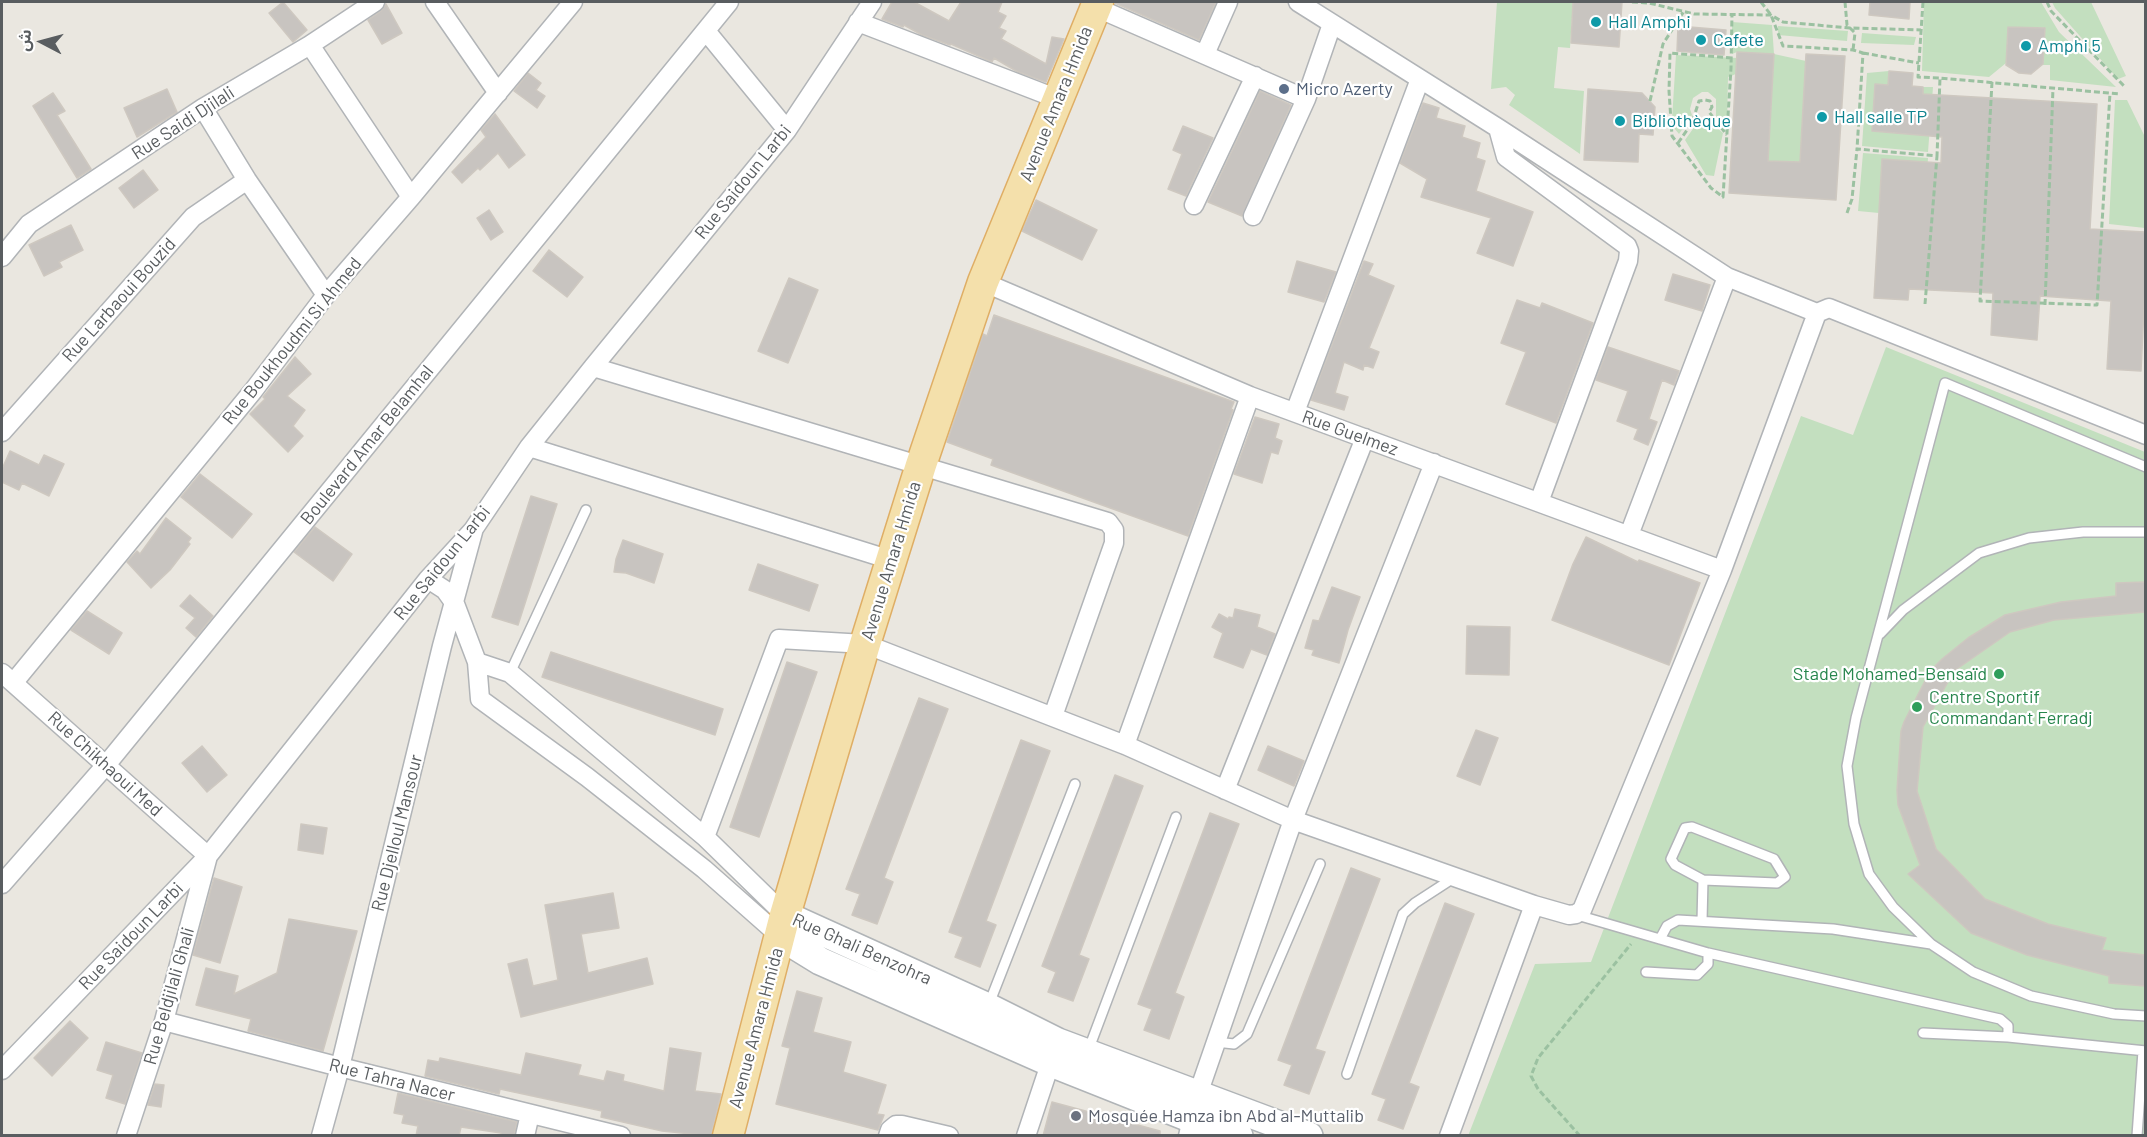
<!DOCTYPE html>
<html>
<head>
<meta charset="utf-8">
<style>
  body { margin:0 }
  #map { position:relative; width:2147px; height:1137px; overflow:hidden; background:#eae7e0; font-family:Barlow,"Noto Sans Arabic",sans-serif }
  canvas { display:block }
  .frame { position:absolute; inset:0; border:3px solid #595d60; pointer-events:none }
  .north { position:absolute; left:12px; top:12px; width:60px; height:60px; -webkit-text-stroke:4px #fff; paint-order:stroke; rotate:276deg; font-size:16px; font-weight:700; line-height:24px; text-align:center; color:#595d60 }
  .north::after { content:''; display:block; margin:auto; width:21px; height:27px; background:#595d60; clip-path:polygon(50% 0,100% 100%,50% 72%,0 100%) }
</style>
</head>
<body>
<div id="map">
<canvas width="2147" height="1137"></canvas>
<div class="frame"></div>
<div class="north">ش</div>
</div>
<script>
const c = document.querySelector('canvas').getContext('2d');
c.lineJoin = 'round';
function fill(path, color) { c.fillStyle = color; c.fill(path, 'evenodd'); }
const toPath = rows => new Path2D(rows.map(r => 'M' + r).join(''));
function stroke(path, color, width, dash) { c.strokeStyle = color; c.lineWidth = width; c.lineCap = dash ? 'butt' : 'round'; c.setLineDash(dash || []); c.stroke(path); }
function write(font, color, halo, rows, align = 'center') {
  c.font = font + ' Barlow,sans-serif'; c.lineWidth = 4.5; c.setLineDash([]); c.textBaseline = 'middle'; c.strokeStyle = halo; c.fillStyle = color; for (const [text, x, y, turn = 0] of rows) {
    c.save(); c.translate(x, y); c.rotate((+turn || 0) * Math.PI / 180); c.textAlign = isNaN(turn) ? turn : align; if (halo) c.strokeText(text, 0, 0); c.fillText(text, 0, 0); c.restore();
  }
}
const green = toPath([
  [1497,2,1573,2,1570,48,1558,47,1554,88,1584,91,1580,154,1509,105,1515,95,1506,87,1491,89],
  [1924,2,2041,2,2059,32,2116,87,2050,80,2050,65,2043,65,2045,28,2008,27,2006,63,1989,77,1922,71],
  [2052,2,2091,2,2126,76,2118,79,2055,8],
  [1732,22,1772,25,1774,54,1806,61,1800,162,1768,161,1774,55,1737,52,1732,54],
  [1778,26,1848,31,1847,41,1778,35],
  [1862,33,1916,37,1914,45,1861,43],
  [1676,55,1737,58,1736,74,1728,77,1727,127,1716,116,1716,99,1708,92,1702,92,1693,98,1690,109,1692,115,1679,134,1674,128,1672,120],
  [1889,71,1888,85,1875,84,1872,131,1919,135,1923,87,1933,87,1928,152,1862,146,1867,73],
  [2115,100,2127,100,2145,137,2145,228,2109,224],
  [1700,119,1708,120,1723,133,1714,176,1706,175,1685,140],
  [1863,153,1928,158,1926,190,1879,213,1858,211],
  [1886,347,2145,452,2145,1135,1468,1136,1535,964,1591,962,1801,416,1853,435]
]);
const building = toPath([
  [283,2,307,30,293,42,269,13,283,2],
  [892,2,914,2,949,21,961,2,1002,2,998,12,1006,16,999,28,1006,31,1001,39,1046,64,1052,37,1064,39,1046,82,1018,72,994,58,992,62,951,44,950,45,922,35,904,25,903,27,882,19,892,2],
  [1115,2,1216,2,1199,40,1115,3,1115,2],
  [1573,2,1622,2,1619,47,1571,43,1573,2],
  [1870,2,1910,2,1909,19,1869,15,1870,2],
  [386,4,402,33,382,44,368,20,381,11,386,4],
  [1678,26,1726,30,1724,55,1677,51,1678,26],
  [2008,27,2045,28,2043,64,2031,74,2019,73,2006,65,2008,27],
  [1737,52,1774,54,1768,161,1800,162,1806,54,1845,56,1836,200,1729,193,1737,52],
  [1889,71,1913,73,1912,86,1923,87,1923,94,2097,104,2090,229,2145,232,2145,287,2141,371,2107,369,2111,301,2040,296,2037,340,1991,335,1993,293,1909,289,1908,300,1874,298,1882,159,1941,163,1942,137,1872,131,1875,84,1888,85,1889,71],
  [528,73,541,83,536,90,545,96,537,108,514,91,528,73],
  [167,89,177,112,137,137,124,108,167,89],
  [1588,89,1642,93,1655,107,1653,135,1639,134,1638,162,1584,160,1588,89],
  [1260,91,1291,105,1242,216,1208,202,1260,91],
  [53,93,65,111,57,115,91,169,77,178,33,106,53,93],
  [1423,103,1439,108,1436,118,1465,126,1462,137,1480,143,1476,158,1485,161,1476,191,1533,212,1513,266,1477,253,1491,218,1421,197,1427,179,1400,163,1423,103],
  [495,114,525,155,509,168,498,153,480,170,478,168,462,183,452,172,486,137,481,130,495,114],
  [1183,126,1213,138,1186,196,1168,189,1182,154,1173,150,1183,126],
  [143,170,158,190,134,208,119,188,143,170],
  [1036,200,1097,230,1082,260,1022,231,1036,200],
  [489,210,503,232,491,240,477,218,489,210],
  [71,225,83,250,59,262,62,267,44,276,29,245,71,225],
  [549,250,583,277,567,297,533,271,549,250],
  [1297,261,1336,272,1324,302,1288,292,1297,261],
  [1364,261,1373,264,1368,275,1394,286,1369,348,1379,352,1373,368,1364,365,1363,370,1344,362,1335,393,1348,397,1344,410,1311,400,1364,261],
  [1673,274,1710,285,1702,311,1665,300,1673,274],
  [789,278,818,290,788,363,758,351,789,278],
  [1517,300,1540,308,1542,303,1593,323,1556,423,1506,404,1526,352,1501,343,1517,300],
  [994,315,1234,402,1231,409,1233,410,1188,536,991,465,993,459,947,442,983,334,987,336,994,315],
  [1608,347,1679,371,1674,385,1662,380,1649,419,1657,422,1648,445,1634,439,1638,429,1617,421,1628,391,1596,380,1608,347],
  [295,357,311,374,287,396,305,410,293,426,303,436,288,452,250,414,265,399,263,397,295,357],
  [1255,417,1279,424,1275,438,1282,441,1278,454,1271,452,1262,483,1234,474,1255,417],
  [10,451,39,465,44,455,64,464,49,496,22,483,19,490,2,482,2,469,10,451],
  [200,474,252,514,232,538,181,497,200,474],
  [531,496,557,504,518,625,492,617,531,496],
  [166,518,191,538,188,542,190,544,170,570,151,588,127,562,137,551,140,554,166,518],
  [315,527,352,554,333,581,294,552,315,527],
  [1586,537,1638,562,1639,560,1700,583,1669,665,1552,620,1573,564,1586,537],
  [623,540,663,554,654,583,626,573,614,572,616,559,623,540],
  [758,564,818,585,809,611,749,590,758,564],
  [2145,582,2145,612,2054,620,2010,632,1954,671,1923,727,1917,791,1936,849,1985,899,2048,924,2106,938,2102,950,2145,955,2145,986,2109,983,2109,976,2027,955,1971,933,1908,874,1920,865,1898,805,1897,790,1901,731,1904,722,1930,671,1942,659,1968,638,2005,615,2061,602,2116,596,2116,583,2145,582],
  [1332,587,1360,597,1348,630,1339,663,1312,655,1314,650,1305,648,1313,620,1319,621,1332,587],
  [190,595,213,616,196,637,186,628,195,618,180,606,190,595],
  [1235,609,1260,615,1257,627,1275,634,1267,655,1251,649,1243,668,1214,657,1223,633,1212,627,1219,614,1228,619,1229,617,1233,618,1235,609],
  [87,611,122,633,109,654,71,630,87,611],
  [1467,626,1510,627,1509,675,1466,674,1467,626],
  [551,652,723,709,715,735,542,677,551,652],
  [787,662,817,672,759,837,730,827,787,662],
  [919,698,948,709,884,878,893,882,877,924,852,915,860,894,846,889,919,698],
  [1476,730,1498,738,1480,785,1457,776,1476,730],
  [1021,740,1050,751,986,921,996,925,980,967,955,957,963,937,949,932,1021,740],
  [202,746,227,775,207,792,182,763,202,746],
  [1268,746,1304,761,1294,786,1258,770,1268,746],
  [1115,775,1143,786,1079,955,1089,959,1073,1001,1048,992,1056,972,1042,966,1115,775],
  [1210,813,1239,824,1175,993,1184,997,1169,1039,1144,1030,1152,1009,1138,1004,1210,813],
  [301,824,327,828,323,854,298,850,301,824],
  [1351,868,1380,879,1315,1049,1325,1052,1309,1094,1284,1085,1292,1065,1278,1060,1351,868],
  [214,878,242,887,220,963,193,955,214,878],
  [613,893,619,928,581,934,588,973,647,958,653,984,521,1017,508,964,527,959,533,986,558,980,545,905,613,893],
  [1445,903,1474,914,1409,1083,1419,1087,1403,1129,1378,1120,1386,1099,1372,1094,1445,903],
  [289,919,357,931,323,1051,248,1031,251,1019,196,1005,206,968,238,976,234,994,277,973,289,919],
  [797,991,822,998,813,1032,851,1042,843,1072,886,1085,877,1114,884,1115,878,1130,776,1104,790,1048,782,1046,797,991],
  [70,1021,88,1038,52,1076,34,1058,70,1021],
  [106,1042,142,1053,125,1104,106,1098,113,1075,97,1070,106,1042],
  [670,1048,701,1053,695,1091,721,1094,711,1136,662,1131,601,1117,602,1111,500,1089,499,1094,425,1076,428,1060,439,1062,440,1058,521,1075,526,1053,581,1065,578,1075,604,1081,607,1071,624,1075,623,1081,664,1091,670,1048],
  [155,1084,164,1085,161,1107,148,1105,155,1084],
  [398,1093,517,1122,514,1136,501,1136,501,1133,461,1127,459,1136,416,1136,418,1126,402,1123,404,1115,394,1113,398,1093],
  [1052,1102,1160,1131,1160,1136,1043,1136,1052,1102]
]);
const path = toPath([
  [1632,2,1649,3,1694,14,1771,15,1783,22,1850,28,1921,30],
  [1761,2,1771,15,1783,46,1853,50,1863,53,1857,149],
  [1845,2,1847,25,1855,33,1853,50],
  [1923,2,1918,77,1940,78],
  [2047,2,2051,11,2125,87],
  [1863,53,1919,63],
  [1732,58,1670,53,1669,91,1672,136,1711,188,1723,197,1731,68,1732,14],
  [1992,82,1980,301,2097,305,2110,93],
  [1650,101,1663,44,1684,11],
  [1678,143,1692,123,1699,101,1705,100,1710,101,1712,107,1709,112,1727,135],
  [1847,213,1852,199,1857,149,1937,156,1940,78,2120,94],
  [1925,304,1937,156],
  [2045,305,2053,88],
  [1580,1136,1538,1089,1531,1076,1538,1058,1631,944]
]);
const service = toPath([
  [2146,467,1945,383,1856,718,1847,766,1854,824,1869,874,1893,907,1931,944,1973,972,2031,996,2114,1014,2146,1016],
  [1880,634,1903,610,1979,553,2029,538,2083,532,2146,532],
  [510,673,586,510],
  [1692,827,1774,859,1785,877,1777,883,1703,880,1675,865,1671,859,1685,828,1692,827],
  [1577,915,1708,953,2000,1019,2008,1026,2008,1037],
  [1702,921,1703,880],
  [1660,939,1667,926,1678,920,1833,929,1931,944],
  [1646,972,1697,975,1708,964,1708,953],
  [989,1004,1075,784],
  [1923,1033,2008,1037,2146,1051],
  [1216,1042,1234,1044,1247,1034,1320,864],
  [1088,1051,1176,817],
  [1347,1074,1403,914,1415,903,1455,877],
  [2137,1136,2143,1051]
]);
const minor = toPath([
  [435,2,498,93],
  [1298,2,1498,128,1727,277,1817,313,1829,308,2146,435],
  [1095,7,1306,99],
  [858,22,1058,99],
  [706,31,787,130],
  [310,45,411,197],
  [1205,54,1228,2],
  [203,108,247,180,326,295],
  [1498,128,1506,157,1627,246,1629,251,1628,261,1539,502],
  [1194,205,1255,76],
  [1253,216,1306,99,1332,24],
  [2,257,29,224,203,108,310,45,375,2],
  [983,282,1250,396,1722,570],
  [593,367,1108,522,1114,530,1114,543,1053,716],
  [1295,412,1420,79],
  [2,432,193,217,247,180],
  [529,447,891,560],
  [1629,535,1727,277],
  [428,579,445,590,455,604,477,662,480,699,587,777,704,869,781,937],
  [477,662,510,673,705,837,785,915],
  [2,673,208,856,164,1021,126,1136],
  [14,682,253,391,326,295,411,197,573,2],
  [1125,745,1250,396],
  [1225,790,1365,438],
  [705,837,779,639,865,644,1125,745,1293,820,1534,905,1569,915,1576,914,1582,910,1722,570,1817,313],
  [2,884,106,765,729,2],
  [164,1021,340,1067,621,1136],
  [2,1070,208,856,428,579,473,530,529,447,593,367,787,130,872,2],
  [321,1136,340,1067,442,646,473,532],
  [525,1136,530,1114],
  [888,1136,890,1130,896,1125,902,1125,949,1136],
  [1026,1136,1054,1052],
  [1188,1136,1198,1094,1293,820,1434,463],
  [1449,1136,1534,905]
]);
const secondary = toPath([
  [785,915,988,1007,1058,1042,1309,1136],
  [781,937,820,961,1051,1063,1192,1119,1239,1136]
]);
const primary = toPath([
  [728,1136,785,915,865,644,921,465,983,282,1098,2]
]);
const markers = [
  [1596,22,6,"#0f9aa8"],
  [1701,40,6,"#0f9aa8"],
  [2026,46,6,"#0f9aa8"],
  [1284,89,6,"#5c6f8a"],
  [1822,117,6,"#0f9aa8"],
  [1620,121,6,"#0f9aa8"],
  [1999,674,6,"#2e9e5b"],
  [1917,707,6,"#2e9e5b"],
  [1076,1116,6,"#6b7280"]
];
const cultureNames = [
  ["Hall Amphi",1608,22],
  ["Cafete",1713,40],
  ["Amphi 5",2038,46],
  ["Hall salle TP",1834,117],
  ["Bibliothèque",1632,121]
];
const serviceNames = [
  ["Micro Azerty",1296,89]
];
const streetNames = [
  ["Avenue Amara Hmida",1056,104,-68],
  ["Rue Saidi Djilali",183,123,-33],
  ["Rue Saidoun Larbi",743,182,-51],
  ["Rue Larbaoui Bouzid",119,300,-48],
  ["Rue Boukhoudmi Si Ahmed",292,341,-51],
  ["Rue Guelmez",1350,433,20],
  ["Boulevard Amar Belamhal",367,445,-51],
  ["Avenue Amara Hmida",891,561,-73],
  ["Rue Saidoun Larbi",442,563,-51],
  ["Rue Chikhaoui Med",105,764,42],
  ["Rue Djelloul Mansour",397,833,-76],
  ["Rue Saidoun Larbi",131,936,-46],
  ["Rue Ghali Benzohra",862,949,24],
  ["Rue Beldjilali Ghali",169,996,-74],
  ["Avenue Amara Hmida",756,1028,-75],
  ["Rue Tahra Nacer",392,1080,14]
];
const leisureNames = [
  ["Stade Mohamed-Bensaïd",1987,674],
  ["Centre Sportif",1929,697,"left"],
  ["Commandant Ferradj",1929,718,"left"]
];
const worshipNames = [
  ["Mosquée Hamza ibn Abd al-Muttalib",1088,1116]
];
fill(green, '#c3dfbf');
fill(building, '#c8c4c0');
stroke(building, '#cec8c0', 1.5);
stroke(service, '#b1b4b7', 12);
stroke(minor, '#b1b4b7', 21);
stroke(secondary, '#b0b4b7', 30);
stroke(primary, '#dfae65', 33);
stroke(path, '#9bc1a1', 3, [6, 3]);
stroke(service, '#fff', 9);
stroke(minor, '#fff', 18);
stroke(secondary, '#fff', 27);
stroke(primary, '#f4e0ab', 30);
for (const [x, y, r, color] of markers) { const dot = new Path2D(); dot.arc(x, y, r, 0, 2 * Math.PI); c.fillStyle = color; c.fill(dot); stroke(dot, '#fff', 2); }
write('18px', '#0d838f', '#fff', cultureNames, 'left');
write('18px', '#4e5e75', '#fff', serviceNames, 'left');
write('18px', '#595d60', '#fff', streetNames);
write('18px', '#27864d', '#fff', leisureNames, 'right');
write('18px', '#5b616d', '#fff', worshipNames, 'left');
</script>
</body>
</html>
